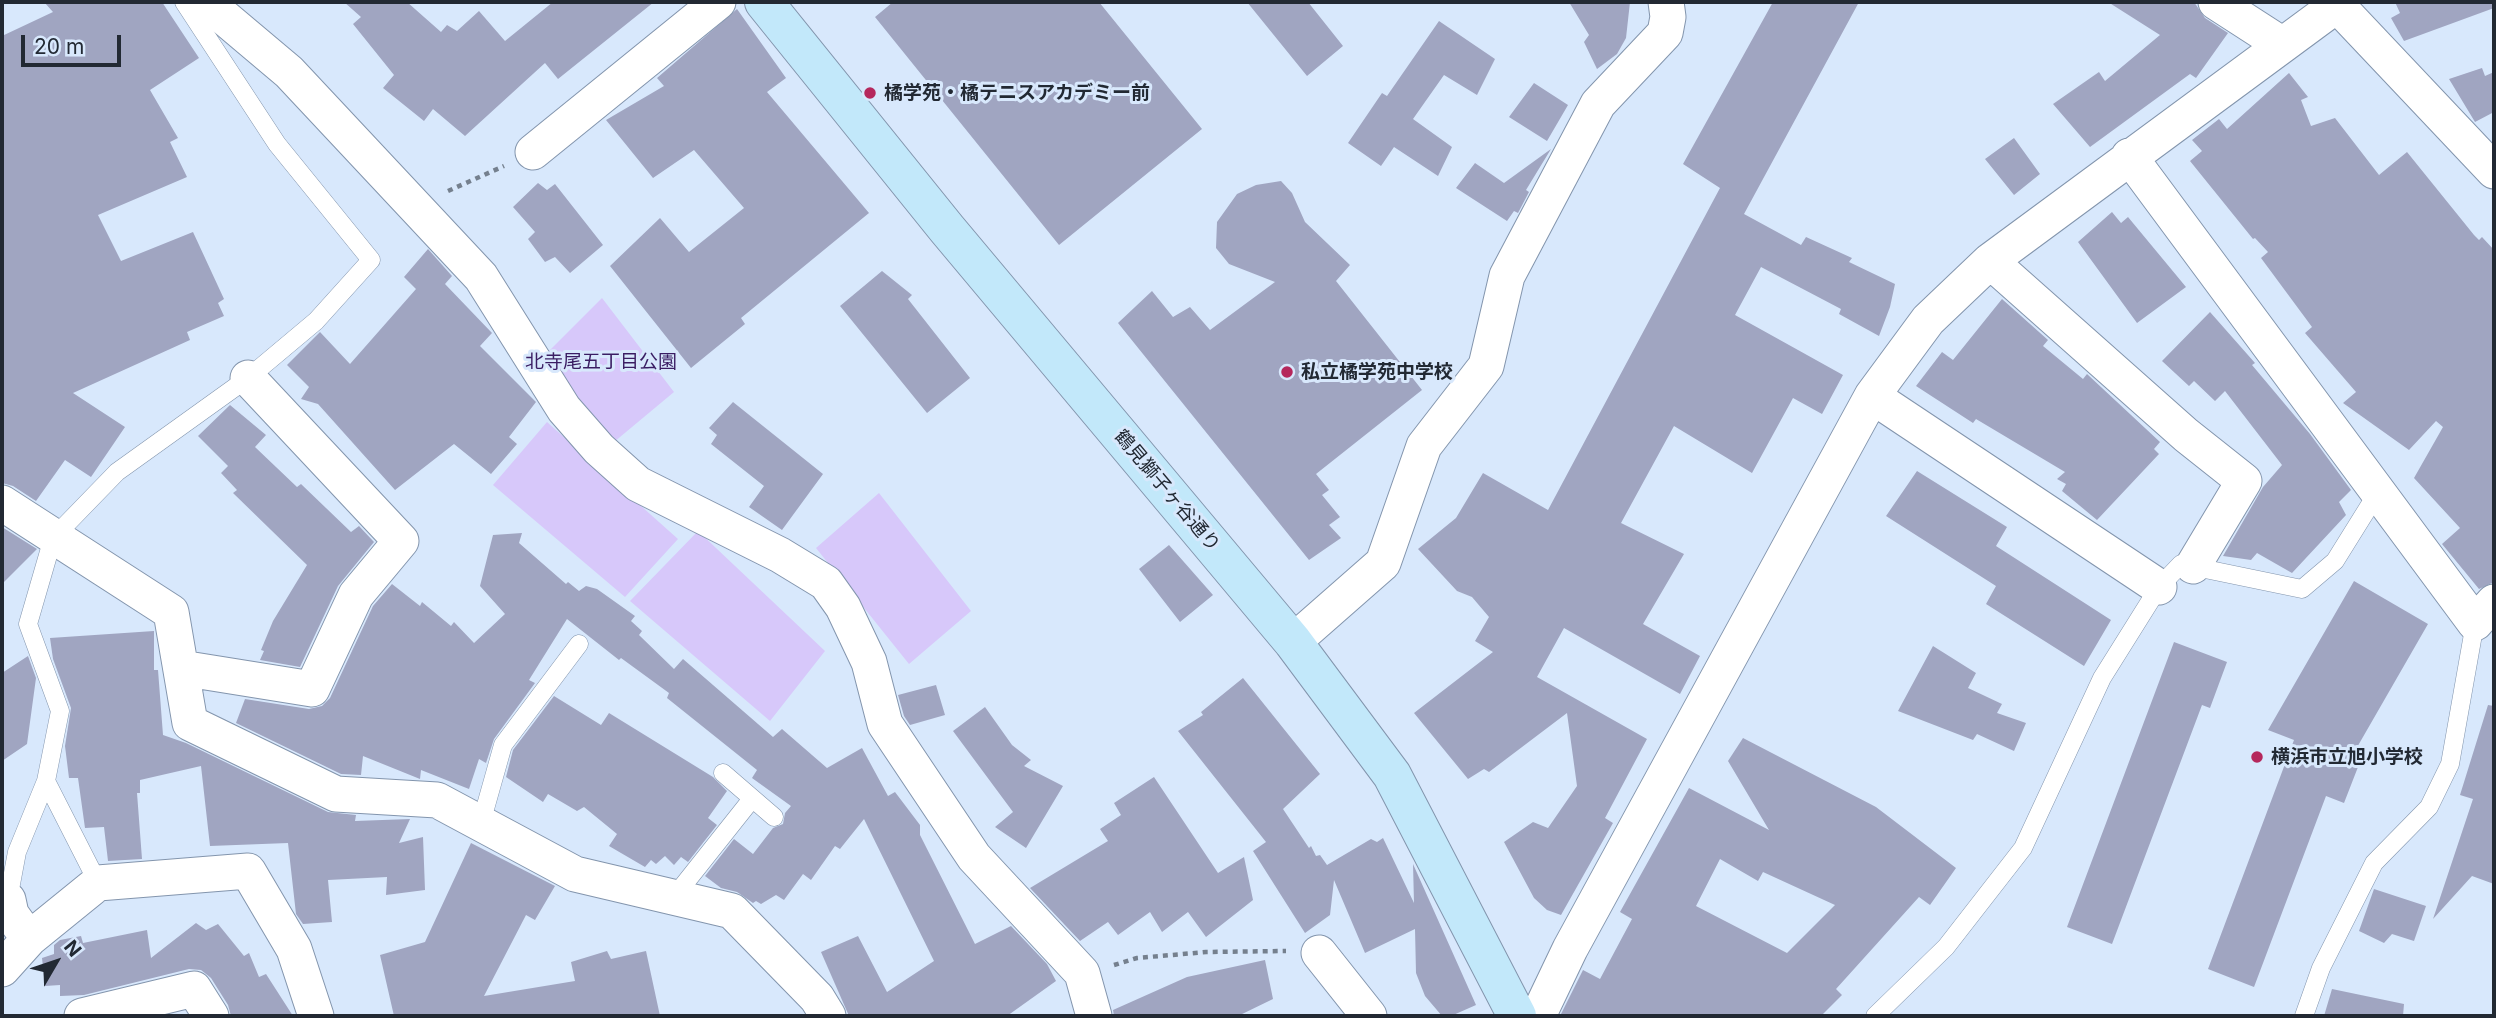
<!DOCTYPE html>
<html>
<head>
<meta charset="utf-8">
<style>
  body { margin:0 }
  #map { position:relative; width:2496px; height:1018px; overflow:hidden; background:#d8e8fc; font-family:Inter,sans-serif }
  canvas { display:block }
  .frame { position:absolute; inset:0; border:4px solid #222933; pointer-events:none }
  .north { position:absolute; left:21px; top:927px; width:70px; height:70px; -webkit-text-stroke:5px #d8e8fc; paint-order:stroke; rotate:51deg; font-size:19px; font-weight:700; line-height:28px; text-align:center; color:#222933 }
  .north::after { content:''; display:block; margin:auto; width:24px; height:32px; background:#222933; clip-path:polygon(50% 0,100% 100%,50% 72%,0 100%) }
  .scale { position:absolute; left:21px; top:35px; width:100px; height:32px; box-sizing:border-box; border:4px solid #222933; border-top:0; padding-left:9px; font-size:21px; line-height:24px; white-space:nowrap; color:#222933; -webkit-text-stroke:5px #d8e8fc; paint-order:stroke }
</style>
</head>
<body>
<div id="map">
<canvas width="2496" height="1018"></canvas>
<div class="frame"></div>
<div class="north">N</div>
<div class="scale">20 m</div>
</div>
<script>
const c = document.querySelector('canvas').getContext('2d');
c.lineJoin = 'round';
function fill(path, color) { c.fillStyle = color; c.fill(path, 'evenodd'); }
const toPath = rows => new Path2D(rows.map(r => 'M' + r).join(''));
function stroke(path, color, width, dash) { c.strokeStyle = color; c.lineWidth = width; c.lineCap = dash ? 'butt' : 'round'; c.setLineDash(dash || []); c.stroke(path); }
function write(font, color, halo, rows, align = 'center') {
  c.font = font + ' Inter,"Noto Sans JP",sans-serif'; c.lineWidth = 6; c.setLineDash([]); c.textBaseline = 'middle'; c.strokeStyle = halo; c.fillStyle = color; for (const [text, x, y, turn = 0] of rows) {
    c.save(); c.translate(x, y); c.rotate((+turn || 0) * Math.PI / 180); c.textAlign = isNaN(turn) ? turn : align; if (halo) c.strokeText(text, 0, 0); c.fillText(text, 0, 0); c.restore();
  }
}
const green = toPath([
  [602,298,674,392,614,442,544,356],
  [547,422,678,539,625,597,493,485],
  [879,493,971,611,909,664,816,548],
  [698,531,825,651,770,721,630,601]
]);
const building = toPath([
  [44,2,162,2,199,58,150,90,178,138,170,142,187,177,98,215,121,261,193,232,224,299,218,303,224,316,187,332,190,340,73,393,125,427,91,477,65,460,36,501,13,486,2,483,2,36,53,12],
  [344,2,407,2,441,32,447,25,457,31,479,11,505,41,553,2,654,2,558,79,545,63,465,136,433,109,424,121,383,88,394,75,353,24,361,17],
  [893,2,1099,2,1202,129,1059,245,875,17],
  [1247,2,1308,2,1343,46,1307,76],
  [1569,2,1630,2,1626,38,1617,54,1597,69,1584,42,1589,35],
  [1773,2,1859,2,1744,214,1801,245,1806,237,1852,258,1849,262,1895,284,1890,307,1879,336,1839,314,1841,309,1761,267,1735,315,1843,375,1822,414,1793,398,1752,473,1674,426,1621,523,1684,554,1643,624,1700,656,1680,694,1564,628,1537,677,1647,739,1605,818,1613,823,1561,915,1547,910,1534,898,1504,842,1533,822,1548,828,1577,786,1567,713,1489,772,1484,769,1468,779,1414,713,1493,652,1475,641,1489,617,1472,597,1457,591,1418,549,1456,518,1483,473,1548,510,1720,188,1683,164],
  [2108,2,2194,2,2205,18,2228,33,2196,78,2190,74,2090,147,2053,104,2099,72,2105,81,2160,35],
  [2395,2,2494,2,2494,8,2404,41,2391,18,2400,13],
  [737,9,786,78,767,92,869,213,741,318,745,324,691,368,610,266,660,218,689,252,744,208,694,150,653,178,606,120,664,86,657,78],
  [1439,21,1495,59,1477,95,1444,75,1413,119,1452,147,1438,176,1394,147,1381,166,1348,143,1382,93,1387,96],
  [2482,68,2485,76,2494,72,2494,112,2475,122,2449,79],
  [2289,73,2308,97,2301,100,2311,126,2335,118,2379,175,2407,152,2474,235,2479,240,2482,237,2494,250,2494,582,2479,589,2442,544,2460,528,2414,478,2443,427,2436,421,2409,450,2343,403,2356,392,2305,333,2312,327,2261,258,2268,252,2255,238,2253,239,2190,161,2202,151,2192,140,2219,119,2227,129],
  [1534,83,1568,105,1547,141,1509,117],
  [2014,138,2040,174,2014,195,1985,159],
  [1551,149,1526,190,1529,192,1518,213,1514,211,1507,221,1456,188,1475,163,1504,183],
  [1281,181,1292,193,1305,222,1350,265,1336,281,1422,390,1316,474,1329,490,1322,495,1340,517,1329,525,1341,538,1309,560,1118,323,1152,291,1173,317,1190,307,1210,330,1275,282,1229,264,1216,248,1217,222,1237,194,1256,185],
  [538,183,547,190,555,184,603,245,570,273,555,257,545,262,528,239,535,232,513,207],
  [2112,212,2121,223,2128,217,2186,287,2137,323,2078,242],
  [428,249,452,276,445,284,492,333,480,346,536,402,509,437,517,444,491,474,454,444,395,490,318,404,301,399,309,387,287,365,320,332,350,364,416,289,404,277],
  [882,271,912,295,908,299,970,378,927,413,840,306],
  [2002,299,2048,340,2043,346,2083,379,2087,374,2160,442,2154,449,2159,454,2097,520,2062,491,2066,484,2057,479,2065,472,1976,419,1973,423,1916,386,1942,352,1953,360],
  [2210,312,2255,363,2252,365,2310,434,2351,490,2339,502,2346,515,2292,573,2257,553,2251,560,2223,556,2263,487,2282,465,2225,391,2215,401,2194,381,2189,386,2162,361],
  [733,402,823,474,782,530,749,507,764,486,711,444,717,435,709,428],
  [230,405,266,435,255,447,297,487,301,484,351,532,359,526,374,542,338,586,300,667,260,660,264,651,261,650,273,621,307,565,233,493,237,490,221,473,228,466,198,436],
  [1917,471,2007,527,1996,546,2111,620,2084,666,1986,604,1996,586,1886,516],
  [2,527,37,549,2,584],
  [522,533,519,543,566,584,568,582,579,591,586,586,597,589,635,616,631,621,642,631,639,635,674,669,683,659,773,737,782,729,827,768,862,748,888,796,895,792,920,825,920,835,975,944,1011,926,1047,964,1056,981,1007,1016,849,1016,821,952,858,936,887,992,934,961,864,819,840,849,835,846,811,880,803,874,784,900,776,895,761,904,756,901,753,903,737,892,721,888,705,876,734,839,753,854,773,828,783,824,785,813,791,806,752,778,757,770,667,698,669,693,621,658,619,660,567,619,529,680,535,683,494,739,486,763,479,759,469,789,421,770,420,779,363,756,361,775,341,774,236,723,245,699,309,709,322,706,330,698,373,606,392,584,420,606,422,602,451,626,454,622,474,643,505,614,480,586,493,535],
  [1169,545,1213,595,1180,622,1139,569],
  [2354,581,2428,624,2348,763,2358,767,2344,803,2326,796,2254,987,2208,969,2294,740,2268,730],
  [154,631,154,670,158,670,163,735,186,743,328,812,356,815,355,821,410,819,399,843,423,837,425,890,386,895,387,877,328,880,332,922,303,924,296,914,288,843,210,846,201,766,140,780,140,793,137,793,142,859,108,861,104,827,85,828,78,778,69,778,65,746,71,708,53,659,50,638],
  [2174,642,2227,662,2210,708,2202,705,2112,944,2067,927],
  [1933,646,1976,673,1968,688,2002,704,1997,713,2026,723,2014,751,1977,734,1973,740,1898,711],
  [28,656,36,678,27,744,2,761,2,673],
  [1243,678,1320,774,1283,809,1309,848,1311,846,1316,856,1320,855,1327,865,1371,839,1377,842,1383,838,1414,903,1413,864,1476,1005,1451,1016,1442,1016,1425,996,1416,973,1415,929,1365,953,1334,880,1330,915,1305,933,1253,851,1266,842,1178,731,1203,715,1201,712],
  [936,685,945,715,910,725,904,716,898,695],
  [554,696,601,725,609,713,713,777,727,791,708,818,717,825,688,862,681,857,674,865,665,856,656,864,651,860,645,867,609,846,617,834,584,807,577,811,548,794,543,802,506,777,513,750],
  [2488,705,2494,706,2494,884,2472,876,2433,919,2473,799,2460,795],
  [985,707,1012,745,1031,760,1024,766,1063,786,1026,848,995,827,1013,812,953,731],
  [1743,738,1876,807,1956,868,1930,905,1919,897,1836,989,1842,995,1821,1016,1560,1016,1583,970,1600,979,1632,919,1620,912,1689,788,1769,830,1728,761],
  [1720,859,1758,881,1763,872,1835,905,1787,953,1696,906],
  [1154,777,1218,873,1244,857,1253,900,1206,937,1188,912,1162,932,1150,912,1118,935,1108,922,1080,941,1030,888,1108,841,1100,829,1121,815,1114,803],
  [471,843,555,886,535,920,526,915,484,996,575,981,571,962,607,951,611,959,646,951,660,1016,394,1016,380,955,425,942],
  [2374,889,2426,906,2414,941,2392,934,2384,943,2359,931],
  [196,923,206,930,218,924,244,956,249,953,259,977,266,974,293,1016,231,1016,228,1005,211,978,201,970,189,969,84,995,60,996,60,985,45,986,42,958,54,954,54,945,60,940,81,936,83,943,147,930,151,958],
  [1265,960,1273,999,1238,1016,1114,1016,1113,1010,1187,977],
  [2332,989,2404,1004,2403,1016,2324,1016]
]);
const path = toPath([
  [448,191,504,166],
  [1114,965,1137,958,1206,952,1286,951]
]);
const lane = toPath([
  [723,773,774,817],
  [481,823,503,745,579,644],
  [98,883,46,781,60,711,28,624,53,538,117,472,248,378,316,321,371,260,277,144,184,2],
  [674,897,751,800],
  [8,900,17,852,46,781],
  [1875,1016,1946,947,2023,848,2102,678,2159,587,2181,564,2302,589,2335,561,2378,492],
  [2304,1016,2321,968,2374,863,2429,807,2450,764,2475,623]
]);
const street = toPath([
  [206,2,289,72,481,277,564,409,599,449,638,484,780,555,826,583,843,607,869,662,885,724,974,857,1082,973,1094,1016],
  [2216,2,2281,44],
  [2337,5,2494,171],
  [533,152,718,2],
  [2129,156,2475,623,2494,602],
  [1990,261,2186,435,2244,481,2193,566],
  [1872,396,2159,587],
  [2,503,171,612,190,723,336,794,437,800,575,874,732,911,817,998,828,1016],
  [1293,642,1383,563,1424,446,1486,366,1507,276,1598,104,1665,33,1668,17,1666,2],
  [181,668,312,689,356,595,401,541,248,378],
  [2,896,8,900,11,914,29,939],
  [1319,953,1369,1016],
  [2,969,29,939,98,883,248,871,294,949,316,1016],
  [82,1016,194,989,211,1016],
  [1538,1016,1570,949,1872,396,1928,320,1990,261,2341,2]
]);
const secondary = toPath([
  [764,2,947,229,1293,642,1392,775,1517,1016]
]);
const markers = [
  [870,93,7,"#b5275c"],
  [1287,372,7,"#b5275c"],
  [2257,757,7,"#b5275c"]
];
const poiNames = [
  ["橘学苑・橘テニスアカデミー前",884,93],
  ["私立橘学苑中学校",1301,372],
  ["横浜市立旭小学校",2271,757]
];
const parkNames = [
  ["北寺尾五丁目公園",601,362]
];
const streetNames = [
  ["鶴見獅子ヶ谷通り",1167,491,50]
];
fill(green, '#d7c8fa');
fill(building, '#a0a5c1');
stroke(lane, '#8395ad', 19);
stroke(street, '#8395ad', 37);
stroke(secondary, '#8395ad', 40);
stroke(path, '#75808e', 4.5, [5, 5]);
stroke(lane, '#fff', 18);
stroke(street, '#fff', 35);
stroke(secondary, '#c2e8fa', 38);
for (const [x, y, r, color] of markers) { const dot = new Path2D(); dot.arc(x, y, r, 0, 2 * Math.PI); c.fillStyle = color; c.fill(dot); stroke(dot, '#d8e8fc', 2.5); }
write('bold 19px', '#222933', '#d8e8fc', poiNames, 'left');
write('19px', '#3a1d63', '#d8e8fc', parkNames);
write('19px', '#222933', '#d8e8fc', streetNames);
</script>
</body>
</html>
